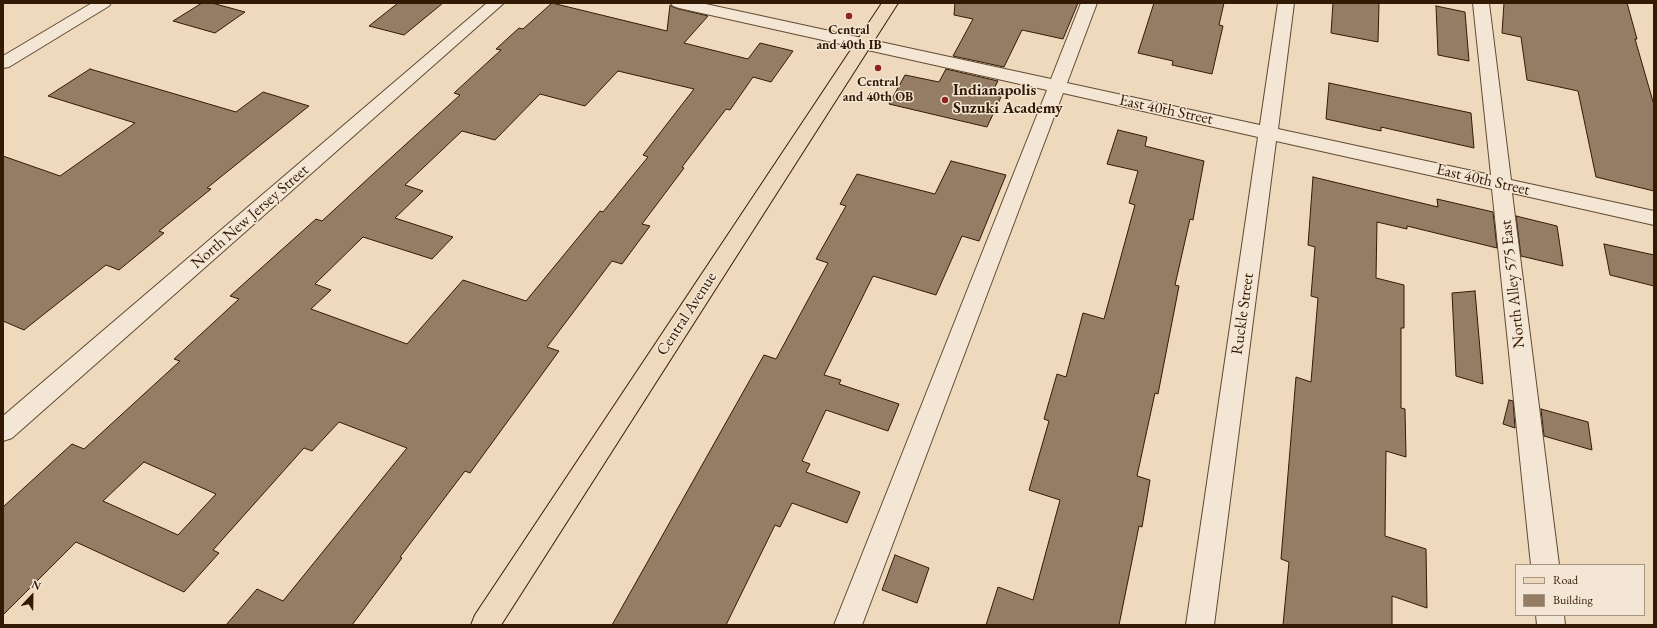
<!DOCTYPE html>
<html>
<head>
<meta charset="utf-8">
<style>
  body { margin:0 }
  #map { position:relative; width:1657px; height:628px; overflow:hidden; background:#eed9bd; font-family:"EB Garamond",serif }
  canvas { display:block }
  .frame { position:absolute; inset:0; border:4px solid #331a04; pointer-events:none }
  .legend { position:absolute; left:1515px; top:564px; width:130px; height:52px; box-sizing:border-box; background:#f4e6d4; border:1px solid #a79481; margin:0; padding:5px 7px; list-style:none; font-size:12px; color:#331a04 }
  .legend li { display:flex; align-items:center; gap:8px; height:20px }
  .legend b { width:20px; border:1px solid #a79481 }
  .north { position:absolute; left:12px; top:576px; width:40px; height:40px; -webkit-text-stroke:3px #f4e6d4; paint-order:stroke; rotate:22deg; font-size:11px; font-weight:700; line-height:16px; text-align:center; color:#331a04 }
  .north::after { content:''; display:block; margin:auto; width:14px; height:18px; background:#331a04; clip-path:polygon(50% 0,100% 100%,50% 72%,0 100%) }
</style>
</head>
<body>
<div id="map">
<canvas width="1657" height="628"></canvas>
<div class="frame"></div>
<ul class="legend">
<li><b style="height:5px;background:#eed9bd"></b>Road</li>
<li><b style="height:11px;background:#947d64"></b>Building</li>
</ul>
<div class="north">N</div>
</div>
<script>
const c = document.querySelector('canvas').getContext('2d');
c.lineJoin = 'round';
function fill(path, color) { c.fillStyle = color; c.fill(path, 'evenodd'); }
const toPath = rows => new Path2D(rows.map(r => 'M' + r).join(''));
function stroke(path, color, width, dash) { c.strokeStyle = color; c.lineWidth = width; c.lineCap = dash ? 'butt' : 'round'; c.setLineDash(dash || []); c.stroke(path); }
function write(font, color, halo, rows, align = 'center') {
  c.font = font + ' "EB Garamond",serif'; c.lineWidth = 3; c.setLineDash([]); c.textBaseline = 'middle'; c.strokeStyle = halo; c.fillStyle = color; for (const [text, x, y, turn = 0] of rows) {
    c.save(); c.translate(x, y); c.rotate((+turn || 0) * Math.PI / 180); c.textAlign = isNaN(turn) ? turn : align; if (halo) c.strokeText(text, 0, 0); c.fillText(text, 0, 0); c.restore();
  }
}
const building = toPath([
  [202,3,212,3,245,12,215,33,173,21,202,3],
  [398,3,443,3,404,35,369,26,398,3],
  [552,3,667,31,670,5,673,7,679,9,708,16,684,43,748,59,760,43,793,51,771,82,753,77,730,110,726,109,682,167,684,168,642,224,650,226,622,264,612,261,547,347,559,351,470,473,465,471,400,557,402,558,352,625,226,625,257,589,283,601,407,448,339,422,312,451,304,448,213,550,219,553,184,592,76,542,3,615,3,507,72,444,84,449,180,361,174,359,239,299,230,296,316,219,322,221,372,175,460,95,454,93,501,50,496,49,519,28,523,29,552,3],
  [618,71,694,89,643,155,648,157,603,212,600,211,526,301,463,280,407,344,311,309,331,290,315,284,363,237,432,259,453,237,395,218,423,191,405,185,462,131,495,140,540,94,585,106,618,71],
  [144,462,216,494,178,535,103,501,144,462],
  [955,3,1078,3,1063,39,1022,30,1004,67,953,56,973,19,954,15,955,3],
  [1154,3,1224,3,1219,25,1223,26,1212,74,1172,65,1173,61,1138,53,1154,3],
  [1333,3,1379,3,1378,42,1331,33,1333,3],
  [1504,3,1627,3,1637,39,1635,39,1654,105,1654,191,1596,177,1578,91,1527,80,1521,37,1502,33,1504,3],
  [1436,6,1465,12,1469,61,1438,55,1436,6],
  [90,69,236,112,263,92,309,106,207,188,211,189,159,231,164,233,119,270,106,265,24,330,3,321,3,156,60,176,135,123,48,96,90,69],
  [946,69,998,81,991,94,1001,97,987,127,889,104,905,75,939,82,946,69],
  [1329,83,1471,113,1474,148,1381,127,1381,131,1326,119,1329,83],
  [1118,130,1147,137,1145,146,1204,161,1193,220,1190,219,1175,285,1179,286,1158,394,1155,393,1137,476,1150,480,1142,527,1139,526,1119,625,986,625,998,587,1033,600,1060,500,1029,490,1049,421,1044,419,1057,374,1066,377,1083,313,1104,319,1135,205,1129,203,1138,171,1107,164,1118,130],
  [951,161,1006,175,979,241,962,236,936,295,873,276,824,375,841,380,839,384,899,404,888,431,826,410,802,461,810,464,806,472,860,492,847,523,792,503,780,527,775,525,726,625,612,625,764,355,776,359,828,263,816,259,846,206,840,204,857,174,935,194,951,161],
  [1313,177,1438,207,1437,199,1493,212,1497,248,1407,226,1407,229,1377,222,1376,278,1404,285,1404,328,1401,328,1401,408,1405,409,1406,457,1386,451,1385,536,1426,549,1427,608,1392,596,1392,625,1283,625,1289,562,1281,559,1296,377,1311,382,1318,298,1311,296,1315,247,1308,245,1313,177],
  [1516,216,1557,226,1563,266,1521,256,1516,216],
  [1604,244,1654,255,1654,286,1610,275,1604,244],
  [1475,291,1483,384,1456,376,1452,293,1475,291],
  [1509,400,1513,401,1515,428,1503,424,1509,400],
  [1541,409,1588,422,1592,450,1544,436,1541,409],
  [895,555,929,568,917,603,882,590,895,555]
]);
const minor = toPath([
  [92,3,111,3,109,6,9,67,3,68,3,56,92,3],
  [487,3,504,3,12,438,3,441,3,416,487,3],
  [671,3,701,3,1051,79,1081,3,1097,3,1067,83,1260,125,1278,3,1294,3,1278,129,1491,175,1473,3,1489,3,1511,180,1654,211,1654,225,1512,193,1559,565,1531,565,1492,189,1276,141,1214,625,1186,625,1258,137,1063,93,862,625,834,625,1047,90,679,8,673,6,671,3],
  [1536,615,1564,615,1565,625,1537,625,1536,615]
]);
const major = toPath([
  [882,3,898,3,501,625,471,625,475,615,882,3]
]);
const markers = [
  [849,16,4,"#8f2418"],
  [878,68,4,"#8f2418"],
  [945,100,4,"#8f2418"]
];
const farPoinames = [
  ["Central",849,30],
  ["and 40th IB",849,45],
  ["Central",878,82],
  ["and 40th OB",878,97]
];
const poiNames = [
  ["Indianapolis",953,91],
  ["Suzuki Academy",953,109]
];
const streetNames = [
  ["East 40th Street",1166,110,12],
  ["East 40th Street",1483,180,13],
  ["North New Jersey Street",250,217,-41],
  ["North Alley 575 East",1513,284,-96],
  ["Central Avenue",687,314,-57],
  ["Ruckle Street",1243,314,-82]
];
fill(building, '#947d64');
stroke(building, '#331a04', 1);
stroke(minor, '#624a32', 2);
stroke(major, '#331a04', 2);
fill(minor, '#f4e6d4');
fill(major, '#eed9bd');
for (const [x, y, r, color] of markers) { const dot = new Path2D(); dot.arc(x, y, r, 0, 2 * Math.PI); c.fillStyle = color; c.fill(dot); stroke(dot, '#f4e6d4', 1.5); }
write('bold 13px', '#331a04', '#f4e6d4', farPoinames);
write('bold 16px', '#331a04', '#f4e6d4', poiNames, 'left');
write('16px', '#331a04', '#f4e6d4', streetNames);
</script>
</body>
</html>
